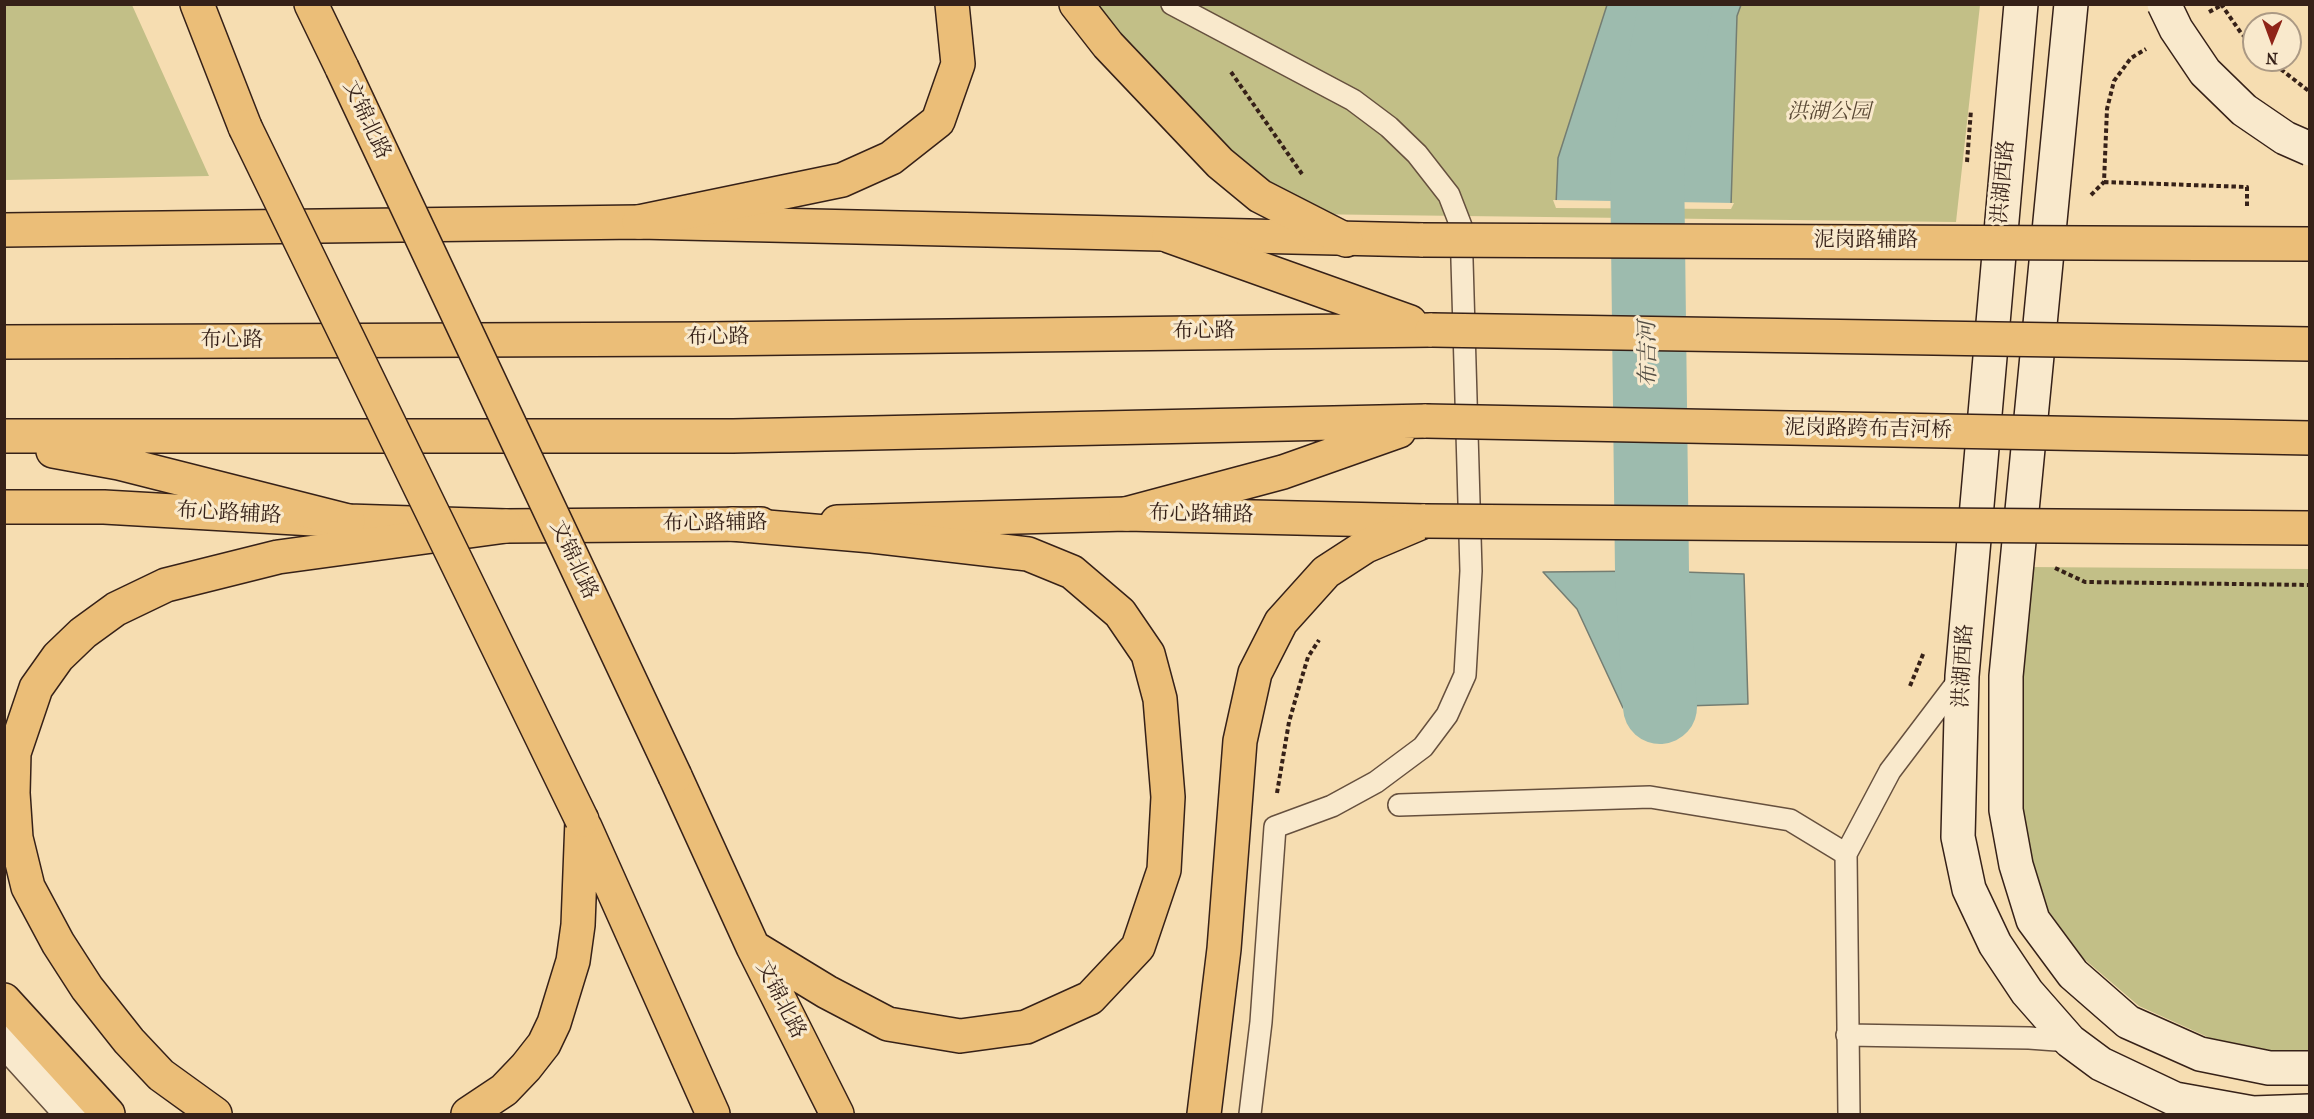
<!DOCTYPE html>
<html>
<head>
<meta charset="utf-8">
<style>
  body { margin:0 }
  #map { position:relative; width:2314px; height:1119px; overflow:hidden; background:#f6ddb1; font-family:"IM FELL French Canon",serif }
  canvas { display:block }
  .frame { position:absolute; inset:0; border:6px solid #362118; pointer-events:none }
  .north { position:absolute; left:2242px; top:12px; width:60px; height:60px; box-sizing:border-box; background:#f9e9cc; border:2px solid #ab9984; border-radius:50%; rotate:181deg; font-size:16px; font-weight:700; line-height:24px; text-align:center; color:#362118 }
  .north::after { content:''; display:block; margin:auto; width:21px; height:27px; background:#8f2418; clip-path:polygon(50% 0,100% 100%,50% 72%,0 100%) }
</style>
</head>
<body>
<div id="map">
<canvas width="2314" height="1119"></canvas>
<div class="frame"></div>
<div class="north">N</div>
</div>
<script>
const c = document.querySelector('canvas').getContext('2d');
c.lineJoin = 'round';
function fill(path, color) { c.fillStyle = color; c.fill(path, 'evenodd'); }
const toPath = rows => new Path2D(rows.map(r => 'M' + r).join(''));
function stroke(path, color, width, dash) { c.strokeStyle = color; c.lineWidth = width; c.lineCap = dash ? 'butt' : 'round'; c.setLineDash(dash || []); c.stroke(path); }
function write(font, color, halo, rows, align = 'center') {
  c.font = font + ' "IM FELL French Canon","Noto Serif SC",serif'; c.lineWidth = 6; c.setLineDash([]); c.textBaseline = 'middle'; c.strokeStyle = halo; c.fillStyle = color; for (const [text, x, y, turn = 0] of rows) {
    c.save(); c.translate(x, y); c.rotate((+turn || 0) * Math.PI / 180); c.textAlign = isNaN(turn) ? turn : align; if (halo) c.strokeText(text, 0, 0); c.fillText(text, 0, 0); c.restore();
  }
}
const green = toPath([
  [4,5,132,5,209,176,5,180],
  [1083,5,1980,5,1956,222,1300,214,1203,155],
  [2028,567,2309,569,2309,1051,2279,1052,2210,1038,2139,1006,2083,958,2043,903,2026,848,2016,794]
]);
const water = toPath([
  [1607,5,1741,5,1737,16,1731,206,1556,205,1558,158,1607,5],
  [1652,571,1744,574,1748,704,1623,708,1577,609,1543,572,1652,571]
]);
const pier = toPath([
  [1553,200,1734,203,1731,209,1556,208]
]);
const river = toPath([
  [1660,707,1652,571,1647,158,1676,4]
]);
const path = toPath([
  [2221,4,2241,33,2254,46],
  [2209,12,2222,5],
  [2269,60,2310,92],
  [1231,72,1302,174],
  [1967,162,1971,110],
  [2104,182,2247,187,2247,208],
  [2091,195,2104,182,2107,109,2114,81,2131,58,2146,49],
  [2055,568,2085,582,2310,585],
  [1910,686,1924,652],
  [1277,793,1289,722,1299,687,1308,657,1319,640]
]);
const lane = toPath([
  [1172,4,1353,100,1389,127,1417,154,1449,195,1461,226,1471,571,1465,675,1447,715,1423,747,1376,782,1332,806,1275,827,1261,1022,1250,1114],
  [1399,805,1650,797,1790,820,1846,854],
  [1847,1035,2029,1038,2070,1041],
  [1849,1114,1846,854,1890,771,1962,676]
]);
const street = toPath([
  [4,1039,72,1114]
]);
const secondary = toPath([
  [2021,4,1962,676,1958,837,1969,889,1995,944,2027,992,2070,1041,2101,1064,2175,1099,2253,1113,2310,1111],
  [2071,4,2006,676,2006,810,2016,865,2033,920,2073,974,2128,1022,2200,1054,2269,1068,2310,1068]
]);
const primary = toPath([
  [4,230,639,222,1423,240],
  [4,507,104,507,348,521,506,526,761,524],
  [837,522,1126,514,1425,521]
]);
const highway = toPath([
  [197,4,245,127],
  [311,4,342,68],
  [1076,4,1108,45,1220,163,1260,196,1346,240],
  [639,222,842,180,891,158,938,121,958,64,952,4],
  [1169,236,1410,322],
  [4,342,707,339,1432,330],
  [4,436,733,436,1426,421],
  [53,451,119,463,348,521],
  [1126,514,1283,472,1399,431],
  [732,524,872,536,1028,554,1072,572,1120,613,1148,654,1160,699,1168,797,1164,870,1138,947,1090,998,1026,1027,960,1036,888,1024,827,992,753,947],
  [675,776,753,947,837,1114],
  [585,827,713,1114],
  [4,1000,108,1114],
  [215,1114,161,1075,129,1041,87,988,58,943,28,887,16,838,13,793,14,753,36,688,58,657,83,633,116,609,166,585,278,557,506,526],
  [468,1114,504,1090,526,1067,544,1044,554,1023,573,961,578,925,582,820],
  [1204,1114,1224,949,1240,741,1255,673,1281,622,1326,572,1366,546,1425,521]
]);
const secondaryBridge = toPath([
  [2164,4,2176,29,2205,72,2244,110,2285,138,2310,149]
]);
const primaryBridge = toPath([
  [1423,240,2310,244],
  [1425,521,2310,528]
]);
const highwayBridge = toPath([
  [342,68,675,776],
  [245,127,582,820],
  [1432,330,2310,344],
  [1426,421,2310,438]
]);
const parkNames = [
  ["洪湖公园",1829,113]
];
const streetNames = [
  ["文锦北路",366,120,65],
  ["洪湖西路",2004,182,-85],
  ["泥岗路辅路",1866,241],
  ["布心路",1204,332,-1],
  ["布心路",718,338,-1],
  ["布心路",232,341],
  ["泥岗路跨布吉河桥",1868,430,1],
  ["布心路辅路",229,514,3],
  ["布心路辅路",1201,515,1],
  ["布心路辅路",715,524,-1],
  ["文锦北路",573,560,65],
  ["洪湖西路",1964,666,-87],
  ["文锦北路",780,1000,63]
];
const waterNames = [
  ["布吉河",1649,354,-91]
];
fill(green, '#c2bf87');
fill(water, '#9dbbae');
stroke(water, '#747d72', 1.5);
fill(pier, '#f6ddb1');
stroke(river, '#9dbbae', 74);
stroke(lane, '#66503e', 24);
stroke(street, '#66503e', 36);
stroke(secondary, '#362118', 36);
stroke(primary, '#362118', 36);
stroke(highway, '#362118', 36);
stroke(path, '#362118', 4, [4.5, 3]);
stroke(lane, '#f9e9cc', 21);
stroke(street, '#f9e9cc', 33);
stroke(secondary, '#f9e9cc', 33);
stroke(primary, '#ebbe78', 33);
stroke(highway, '#ebbe78', 33);
stroke(secondaryBridge, '#362118', 36, []);
stroke(primaryBridge, '#362118', 36, []);
stroke(highwayBridge, '#362118', 36, []);
stroke(secondaryBridge, '#f9e9cc', 33);
stroke(primaryBridge, '#ebbe78', 33);
stroke(highwayBridge, '#ebbe78', 33);
write('italic 21px', '#594834', '#f9e9cc', parkNames);
write('21px', '#362118', '#f9e9cc', streetNames);
write('italic 22px', '#554f45', '#f9e9cc', waterNames);
</script>
</body>
</html>
